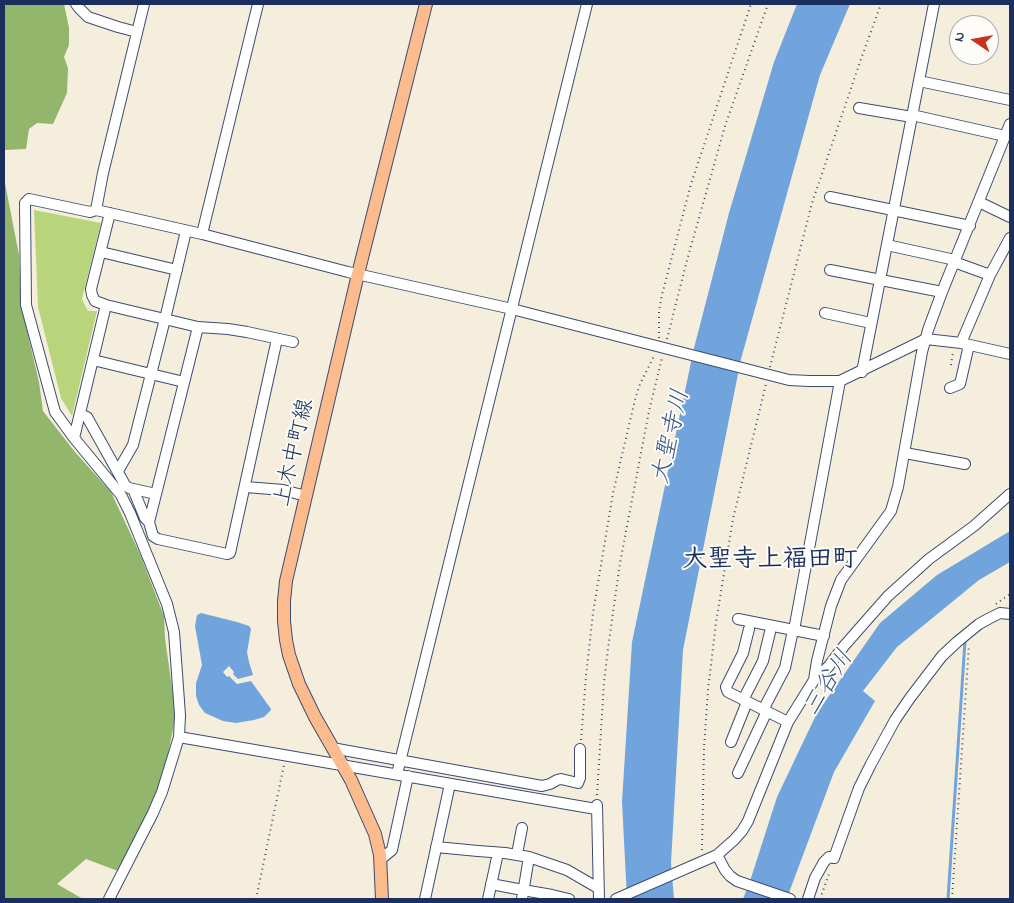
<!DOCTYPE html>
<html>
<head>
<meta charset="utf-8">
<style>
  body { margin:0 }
  #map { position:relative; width:1014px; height:903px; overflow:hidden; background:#f6eedc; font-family:"Indie Flower",sans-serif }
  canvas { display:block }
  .frame { position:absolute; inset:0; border:5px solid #1b2f5e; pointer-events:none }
  .north { position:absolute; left:949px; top:15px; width:50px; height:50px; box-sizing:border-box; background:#fdfcf7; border:1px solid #a3aaba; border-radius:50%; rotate:282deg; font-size:14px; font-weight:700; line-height:20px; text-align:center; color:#1b2f5e }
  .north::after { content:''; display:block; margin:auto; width:18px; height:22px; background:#c8321e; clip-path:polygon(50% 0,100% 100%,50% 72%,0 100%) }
</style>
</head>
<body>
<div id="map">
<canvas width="1014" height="903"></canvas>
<div class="frame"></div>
<div class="north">N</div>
</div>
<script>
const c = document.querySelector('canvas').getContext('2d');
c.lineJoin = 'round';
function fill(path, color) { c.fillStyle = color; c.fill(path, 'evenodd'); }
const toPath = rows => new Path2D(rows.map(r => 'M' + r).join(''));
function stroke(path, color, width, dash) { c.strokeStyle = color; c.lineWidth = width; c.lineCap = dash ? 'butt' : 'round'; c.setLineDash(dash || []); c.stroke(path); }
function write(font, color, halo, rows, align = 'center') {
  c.font = font + ' "Indie Flower","Klee One",sans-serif'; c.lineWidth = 4; c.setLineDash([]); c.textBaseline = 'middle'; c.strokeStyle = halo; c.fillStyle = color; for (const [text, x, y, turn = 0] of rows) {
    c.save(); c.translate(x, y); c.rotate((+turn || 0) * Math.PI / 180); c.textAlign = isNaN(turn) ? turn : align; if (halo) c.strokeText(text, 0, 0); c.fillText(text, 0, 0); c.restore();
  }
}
const green = toPath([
  [34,210,101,223,82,299,88,311,97,311,72,416,61,398,38,307]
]);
const forest = toPath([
  [4,4,64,4,69,28,69,45,64,57,68,68,67,93,53,124,37,123,29,129,26,149,4,150],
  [4,178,19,255,21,305,39,382,43,411,75,452,111,492,140,554,164,616,165,638,173,695,175,719,165,769,152,808,118,871,86,859,57,884,83,899,4,899]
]);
const water = toPath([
  [797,4,850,4,820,75,741,359,683,650,671,863,674,899,627,899,622,802,632,642,694,348,729,213,774,62],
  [1010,531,1010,562,979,580,897,647,863,691,875,701,834,772,790,890,788,899,743,899,751,878,777,797,817,713,880,623,937,575],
  [201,613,237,622,249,626,251,629,247,652,249,662,253,675,238,679,233,674,234,672,229,666,223,672,227,677,229,676,237,684,251,681,271,709,271,710,264,717,254,720,236,723,223,721,205,713,199,705,196,696,196,683,202,665,195,626,197,615]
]);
const stream = toPath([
  [948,899,965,641]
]);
const path = toPath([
  [659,338,659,311,662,295,691,184,751,4],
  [667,339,686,264,725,126,768,4],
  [951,365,953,352],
  [770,367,812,203,861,59,881,4],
  [996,604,1010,594],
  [581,740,586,676,593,613,613,493,635,400,640,384,654,356],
  [597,795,604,682,609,641,620,563,649,411,662,358],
  [702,850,704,748,708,690,716,622,733,519,766,384],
  [256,899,284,765],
  [820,899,829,874],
  [952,899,969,645]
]);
const minor = toPath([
  [76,4,79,8,88,17,118,27,137,32],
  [919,81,1010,100],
  [859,108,912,117],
  [912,115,1005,136],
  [830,197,970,226],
  [979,202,1010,217],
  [96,210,103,173,144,4],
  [110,213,91,289,92,295,95,301,106,305,198,327,228,329,247,332,293,342],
  [202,234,258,4],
  [887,245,955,260],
  [101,252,177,270],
  [954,262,990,275],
  [830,270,942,292],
  [825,313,871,323],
  [198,327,149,522,153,536,158,539,227,554,230,553,277,339],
  [961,343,990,275,1010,238],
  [93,360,184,382],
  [862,372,934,4],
  [950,388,960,384,969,345],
  [80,414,87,417,125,485,129,488,156,494],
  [74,438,106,305],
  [905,453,965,464],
  [118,471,133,445,165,319,186,231],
  [246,487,283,490,306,496],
  [133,489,145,518,149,522],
  [738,619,824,636],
  [749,629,743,653,726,687,727,690,728,692,788,722],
  [794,630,840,381],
  [814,680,817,661,831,606,841,580,891,511,898,487,922,352,928,330,942,292,1010,124],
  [743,700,763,661,770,632],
  [763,710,785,668,792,635],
  [179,737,596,809],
  [731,742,747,702],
  [332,748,542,786,550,784,557,780,561,779,578,783,580,778,580,749],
  [738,773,767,711],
  [397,774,587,4],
  [597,805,599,899],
  [436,847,478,851,505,853,529,857,567,870,598,888],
  [517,854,522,828],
  [717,855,725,870,730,876,737,881,790,899],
  [381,859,392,850,408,776],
  [491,884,523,890,552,895,569,899],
  [109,899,153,813,162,792,179,737,180,715,174,632,167,604,130,513,121,495,74,438,55,412,26,305,25,203,29,199,90,212,96,210,202,234,348,272,512,309,789,380,809,381,840,381,926,339,961,343,1010,354],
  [425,899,450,784],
  [488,899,498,853],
  [522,899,529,857],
  [616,899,717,855,734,840,742,831,748,821,788,722,814,680,828,667,844,646,888,596,929,559,974,526,1010,494],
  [808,899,815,878,824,862,829,857,834,858,859,788,871,764,895,720,910,698,942,656,957,642,979,624,990,618,1000,613,1010,614]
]);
const major = toPath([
  [382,899,380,855,375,834,351,780,315,717,299,684,289,655,286,640,284,621,284,601,286,581,358,274,426,4]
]);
const streetNames = [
  ["上木中町線",296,453,-77]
];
const waterNames = [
  ["大聖寺川",673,437,-77],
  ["三谷川",830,684,-58]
];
const quarterNames = [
  ["大聖寺上福田町",770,562]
];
fill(green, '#b9d57b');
fill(forest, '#92b66b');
fill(water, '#71a4dd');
stroke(stream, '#71a4dd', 3);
stroke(minor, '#3c4c71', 12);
stroke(major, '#3c4c71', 14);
stroke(path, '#3c4c71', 2, [1, 4]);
stroke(minor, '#fff', 10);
stroke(major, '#fbbb8d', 12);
write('22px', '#1b2f5e', '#fdfcf7', streetNames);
write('italic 24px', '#39588a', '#fdfcf7', waterNames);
write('bold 25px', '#1b2f5e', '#fdfcf7', quarterNames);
</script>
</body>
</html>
